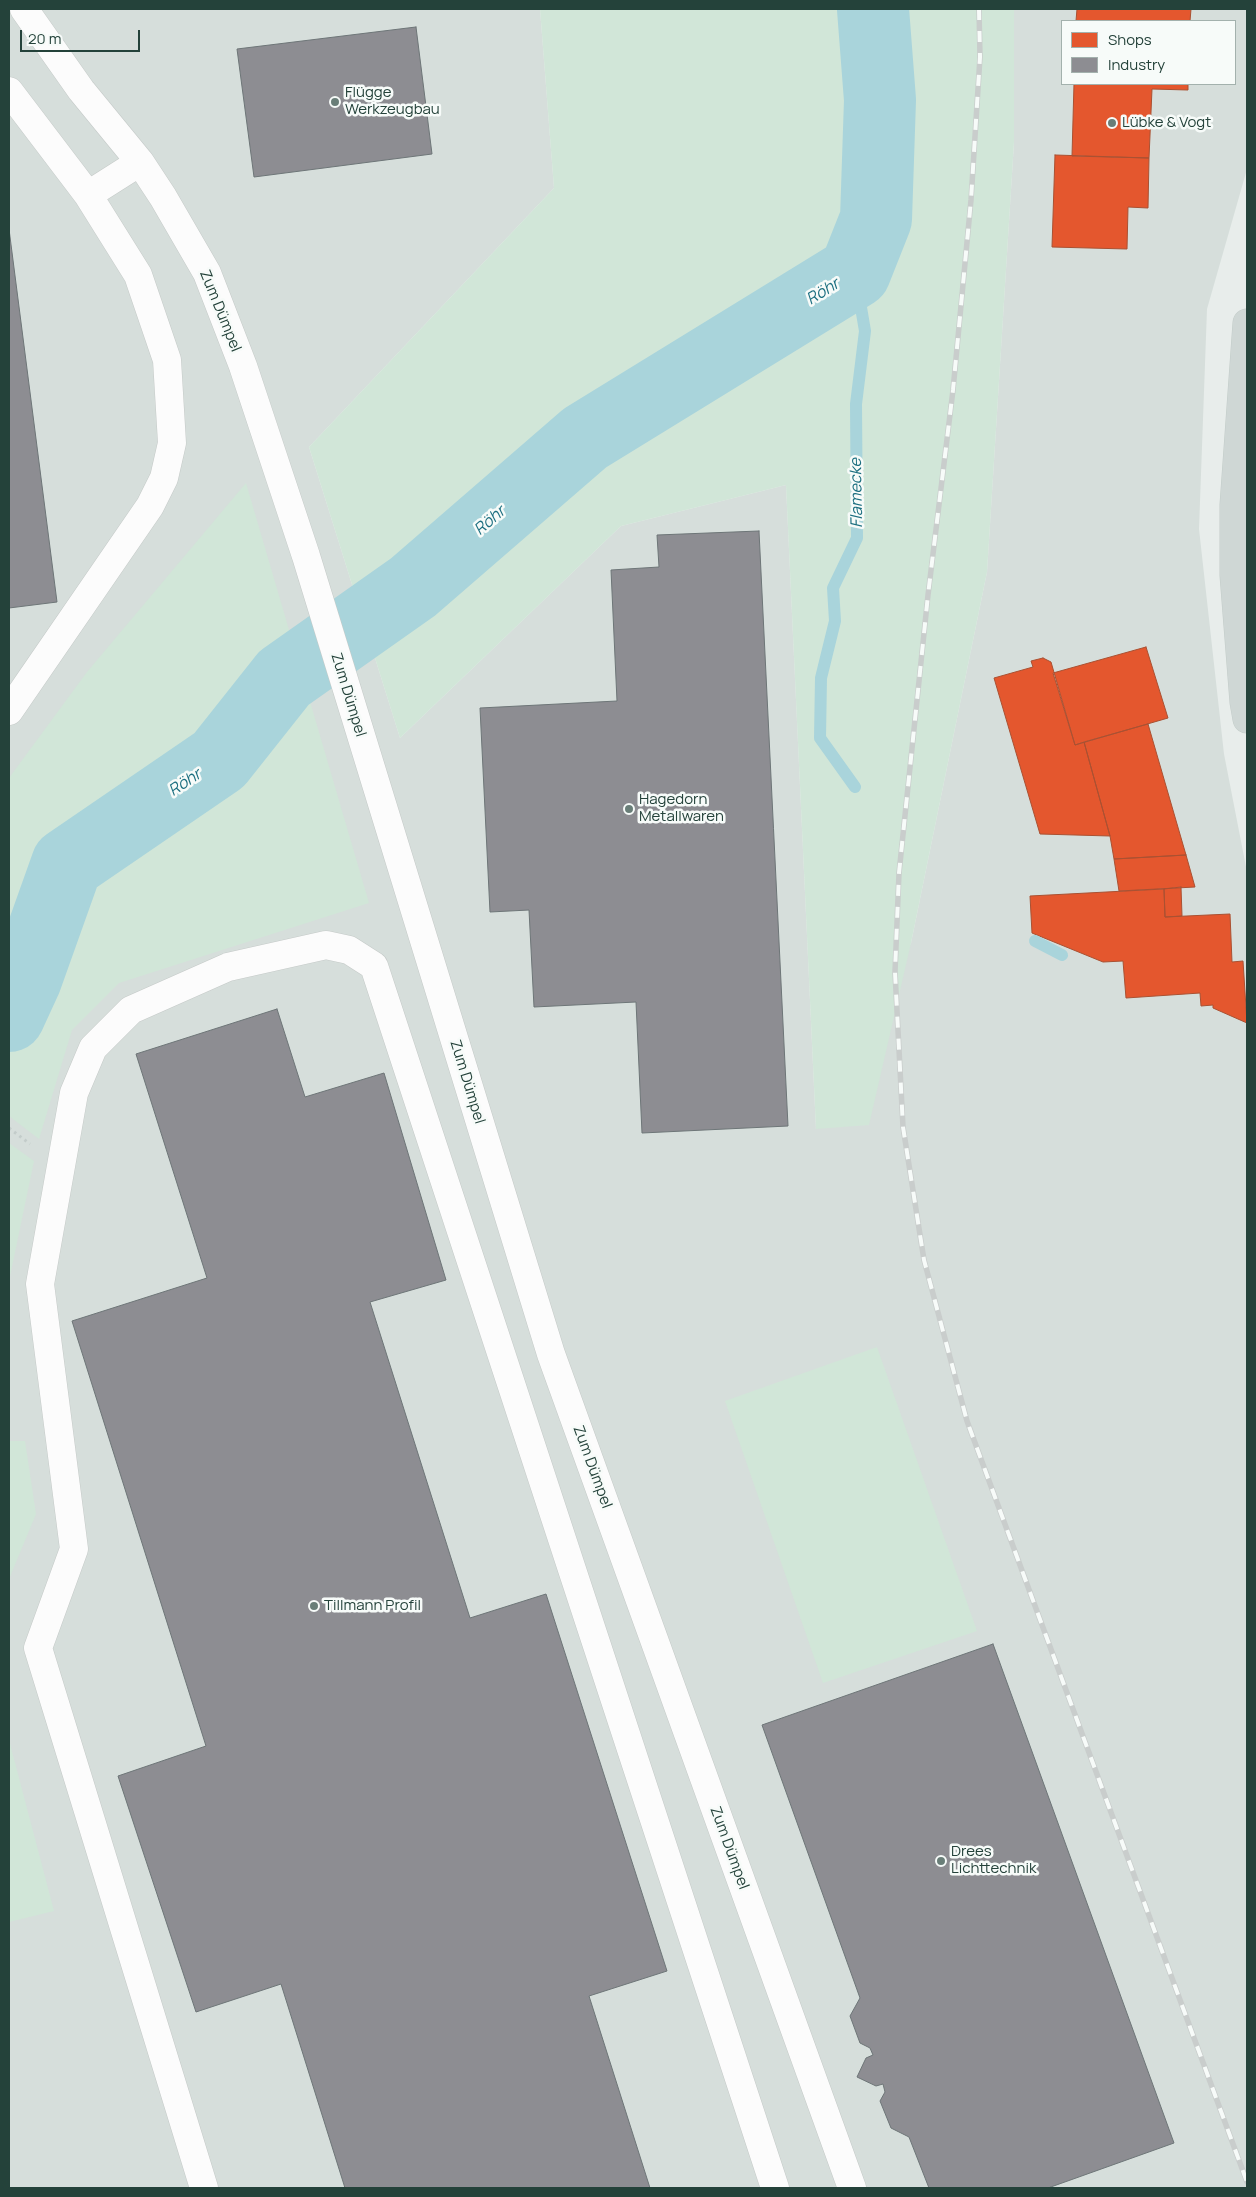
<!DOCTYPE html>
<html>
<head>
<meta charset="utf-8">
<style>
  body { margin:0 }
  #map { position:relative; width:1256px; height:2197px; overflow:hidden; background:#e8edeb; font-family:Manrope,sans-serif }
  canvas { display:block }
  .frame { position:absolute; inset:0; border:10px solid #24423a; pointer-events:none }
  .legend { position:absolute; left:1061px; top:20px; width:175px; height:65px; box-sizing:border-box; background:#f7fbf9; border:1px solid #a3b1ad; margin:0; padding:6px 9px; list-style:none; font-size:15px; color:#24423a }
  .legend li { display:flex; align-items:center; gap:10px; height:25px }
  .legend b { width:25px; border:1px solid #a3b1ad }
  .scale { position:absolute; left:20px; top:30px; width:120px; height:22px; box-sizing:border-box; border:2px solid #24423a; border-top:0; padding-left:6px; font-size:15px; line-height:18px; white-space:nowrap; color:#24423a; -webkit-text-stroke:4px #f7fbf9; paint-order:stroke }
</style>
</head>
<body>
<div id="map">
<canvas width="1256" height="2197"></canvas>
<div class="frame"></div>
<ul class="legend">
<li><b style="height:14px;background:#e4572e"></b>Shops</li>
<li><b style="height:14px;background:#8d8d92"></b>Industry</li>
</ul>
<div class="scale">20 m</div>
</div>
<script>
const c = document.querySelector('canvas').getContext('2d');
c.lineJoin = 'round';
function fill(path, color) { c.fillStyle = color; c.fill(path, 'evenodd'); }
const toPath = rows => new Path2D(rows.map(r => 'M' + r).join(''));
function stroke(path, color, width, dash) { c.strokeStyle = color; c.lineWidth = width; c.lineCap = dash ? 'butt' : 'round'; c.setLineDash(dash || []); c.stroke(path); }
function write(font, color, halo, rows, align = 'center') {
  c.font = font + ' Manrope,sans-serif'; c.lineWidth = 5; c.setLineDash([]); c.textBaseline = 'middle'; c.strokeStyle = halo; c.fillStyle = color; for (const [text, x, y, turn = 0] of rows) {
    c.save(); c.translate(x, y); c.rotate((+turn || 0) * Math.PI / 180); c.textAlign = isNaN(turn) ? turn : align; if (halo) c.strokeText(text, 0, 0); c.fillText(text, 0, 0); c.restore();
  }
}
const built = toPath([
  [9,9,540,9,554,188,309,447,400,738,621,526,786,485,816,1129,911,943,987,572,1014,142,1014,9,1247,9,1247,169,1207,309,1199,529,1224,754,1247,872,1247,2188,9,2188],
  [1062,21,1235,21,1235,84,1062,84]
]);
const green = toPath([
  [540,9,1014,9,1014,142,987,572,911,943,869,1125,816,1129,786,485,621,526,400,738,309,447,554,188],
  [246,483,369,903,119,983,72,1030,39,1139,9,1116,9,778,87,672],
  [9,1143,34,1161,9,1281],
  [877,1347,977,1631,823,1683,725,1401],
  [9,1441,25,1441,36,1514,9,1579],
  [9,1740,54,1911,9,1922]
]);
const shops = toPath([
  [1077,9,1191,9,1190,21,1076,21,1077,9],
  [1074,84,1188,84,1188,90,1152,89,1149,158,1072,156,1074,84],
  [1055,155,1149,158,1148,208,1128,207,1127,249,1052,247,1055,155],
  [1146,647,1168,718,1075,745,1053,673,1146,647],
  [1043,658,1051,662,1075,745,1084,742,1110,836,1040,834,994,678,1033,667,1031,661,1043,658],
  [1148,724,1186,855,1114,859,1110,836,1084,742,1148,724],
  [1186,855,1195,887,1119,891,1114,859,1186,855],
  [1181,887,1182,916,1165,917,1164,889,1181,887],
  [1164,889,1165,917,1230,914,1232,962,1243,961,1247,1023,1213,1008,1213,1005,1201,1006,1200,993,1126,998,1123,961,1103,962,1032,933,1030,896,1164,889]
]);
const industry = toPath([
  [416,27,432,154,254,177,237,49,416,27],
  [9,229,57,602,9,608,9,229],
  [759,531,788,1126,642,1133,636,1002,534,1007,529,910,490,912,480,708,617,701,611,570,659,567,657,535,759,531],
  [277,1009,305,1097,384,1073,446,1280,370,1302,470,1618,546,1594,667,1971,589,1996,650,2188,345,2188,281,1984,196,2012,118,1776,206,1746,72,1321,207,1278,136,1054,277,1009],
  [993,1644,1174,2143,1048,2188,929,2188,909,2137,891,2128,880,2101,885,2092,883,2084,876,2086,857,2077,866,2058,873,2055,870,2048,860,2043,850,2016,860,1998,762,1725,993,1644]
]);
const stream = toPath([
  [855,272,865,331,856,404,857,538,833,588,835,621,821,678,820,738,855,787],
  [1035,941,1062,955]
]);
const river = toPath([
  [9,1016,26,979,67,864,219,760,284,678,413,587,585,438,855,272,876,219,880,100,873,9]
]);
const path = toPath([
  [9,1128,30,1144]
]);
const minor = toPath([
  [24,9,81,90,140,162,163,197,207,273,243,366,306,556,551,1354,852,2188],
  [9,91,88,195,140,162],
  [9,711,150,506,164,478,172,443,167,360,138,275,88,195],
  [204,2188,38,1648,74,1549,40,1284,74,1093,93,1048,131,1010,228,967,326,945,349,950,374,966,775,2188]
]);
const major = toPath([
  [1247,323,1234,505,1234,575,1244,702,1247,719]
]);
const rail = toPath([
  [979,9,980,57,971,200,953,390,928,595,899,873,895,972,903,1127,924,1260,967,1421,1247,2182]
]);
const markers = [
  [335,102,5,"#697e78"],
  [1112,123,5,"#697e78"],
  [629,809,5,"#697e78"],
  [314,1606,5,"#697e78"],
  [941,1861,5,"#697e78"]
];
const poiNames = [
  ["Flügge",345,93],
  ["Werkzeugbau",345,110],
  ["Lübke & Vogt",1122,123],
  ["Hagedorn",639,800],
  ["Metallwaren",639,817],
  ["Tillmann Profil",324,1606],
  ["Drees",951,1852],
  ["Lichttechnik",951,1869]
];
const streetNames = [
  ["Zum Dümpel",220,311,68],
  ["Zum Dümpel",348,695,73],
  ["Zum Dümpel",467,1082,73],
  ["Zum Dümpel",592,1467,70],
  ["Zum Dümpel",729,1848,70]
];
const waterNames = [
  ["Röhr",823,292,-32],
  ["Flamecke",857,493,-91],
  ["Röhr",490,521,-41],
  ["Röhr",185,783,-34]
];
fill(built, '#d6dedb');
fill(green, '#d1e6d8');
fill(shops, '#e4572e');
stroke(shops, '#aa5132', 1);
fill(industry, '#8d8d92');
stroke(industry, '#6e7678', 1);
stroke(stream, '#a9d4db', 12);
stroke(river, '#a9d4db', 72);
stroke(minor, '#c5cac8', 29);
stroke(major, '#c3ccc9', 29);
stroke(path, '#c3ccca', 3, [2.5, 4]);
stroke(minor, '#fcfcfc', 28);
stroke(major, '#cfd7d5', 28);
stroke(rail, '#c9cdcc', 5.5);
stroke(rail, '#f7fbf9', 4, [11]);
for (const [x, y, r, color] of markers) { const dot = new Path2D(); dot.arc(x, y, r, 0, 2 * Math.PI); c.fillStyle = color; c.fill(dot); stroke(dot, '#f7fbf9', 2); }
write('15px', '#24423a', '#f7fbf9', poiNames, 'left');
write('15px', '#24423a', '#f7fbf9', streetNames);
write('italic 16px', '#1c6f80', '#f7fbf9', waterNames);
</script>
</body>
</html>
